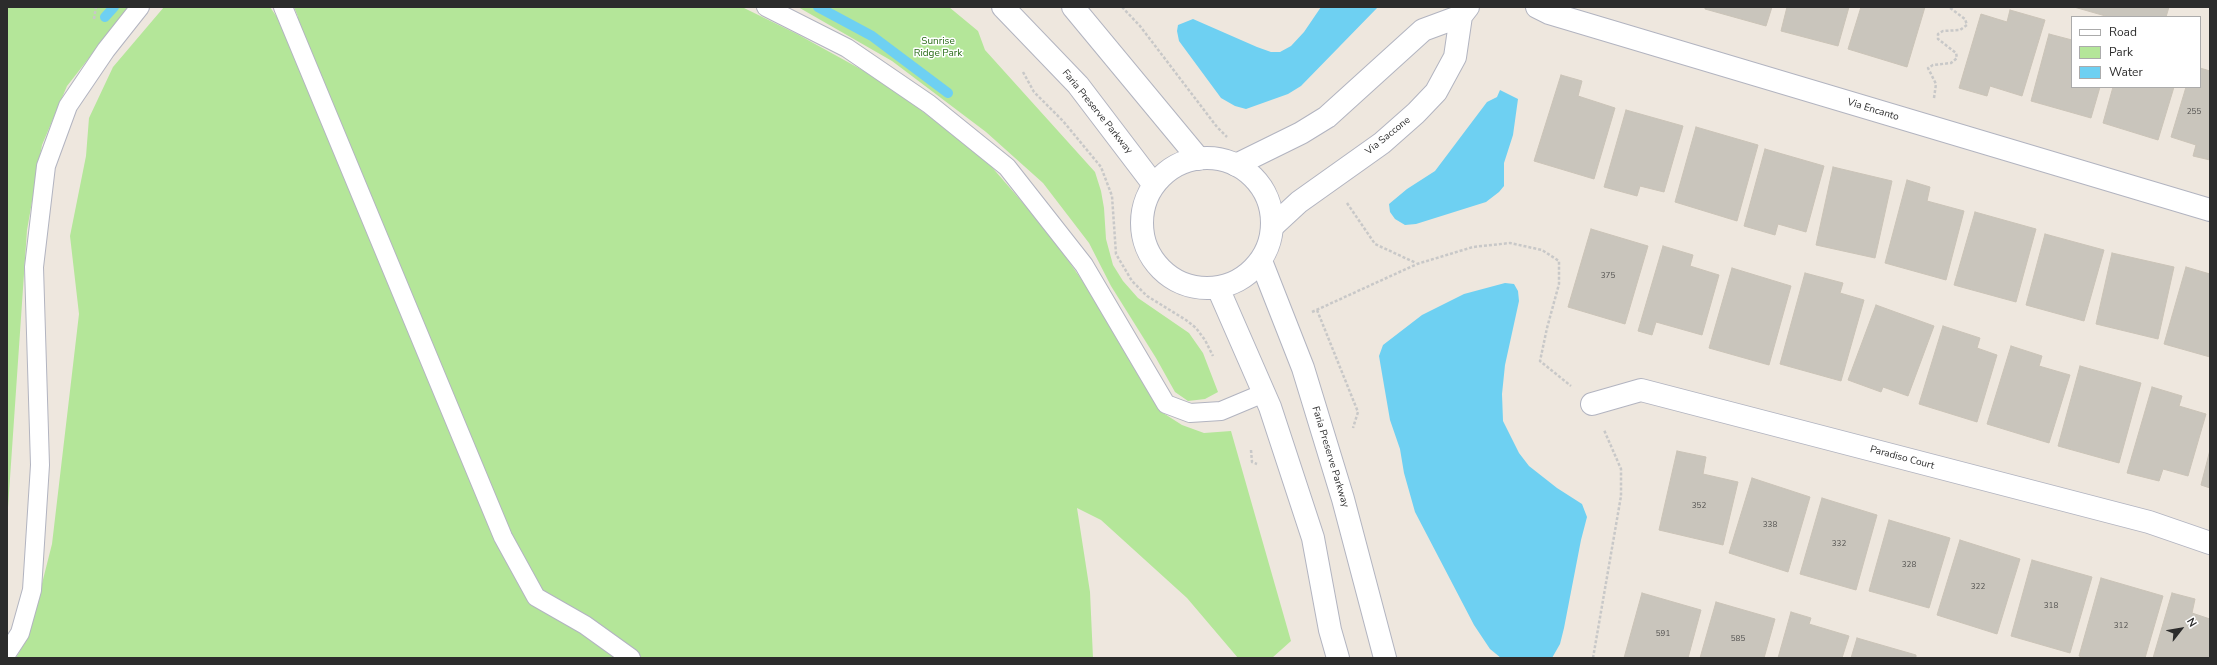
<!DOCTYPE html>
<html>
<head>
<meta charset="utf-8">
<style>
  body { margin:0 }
  #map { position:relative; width:2217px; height:665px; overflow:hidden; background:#eee7de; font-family:"Nunito Sans",sans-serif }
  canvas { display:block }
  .frame { position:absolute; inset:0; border:8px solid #2c2c2c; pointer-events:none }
  .legend { position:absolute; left:2071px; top:16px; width:130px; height:72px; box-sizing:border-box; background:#fff; border:1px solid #ababab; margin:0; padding:5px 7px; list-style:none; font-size:12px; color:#2c2c2c }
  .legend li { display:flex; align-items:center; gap:8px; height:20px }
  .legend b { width:20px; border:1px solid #ababab }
  .north { position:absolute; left:2161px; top:609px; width:40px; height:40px; -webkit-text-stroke:3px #fff; paint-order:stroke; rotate:59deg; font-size:11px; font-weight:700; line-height:16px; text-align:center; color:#2c2c2c }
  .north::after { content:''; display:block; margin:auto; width:14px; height:18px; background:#2c2c2c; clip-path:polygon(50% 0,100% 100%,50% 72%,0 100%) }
</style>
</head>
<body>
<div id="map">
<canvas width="2217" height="665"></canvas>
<div class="frame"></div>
<ul class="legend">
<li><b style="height:5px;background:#fff"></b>Road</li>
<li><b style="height:11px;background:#b4e699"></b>Park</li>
<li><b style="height:11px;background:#6ed0f2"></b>Water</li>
</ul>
<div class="north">N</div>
</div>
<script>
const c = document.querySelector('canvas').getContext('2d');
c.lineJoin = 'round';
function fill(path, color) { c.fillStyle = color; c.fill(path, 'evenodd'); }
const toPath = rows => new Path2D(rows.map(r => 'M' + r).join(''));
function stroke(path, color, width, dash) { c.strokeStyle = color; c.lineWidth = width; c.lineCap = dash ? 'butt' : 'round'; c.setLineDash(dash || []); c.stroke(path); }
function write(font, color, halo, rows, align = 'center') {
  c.font = font + ' "Nunito Sans",sans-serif'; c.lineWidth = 3; c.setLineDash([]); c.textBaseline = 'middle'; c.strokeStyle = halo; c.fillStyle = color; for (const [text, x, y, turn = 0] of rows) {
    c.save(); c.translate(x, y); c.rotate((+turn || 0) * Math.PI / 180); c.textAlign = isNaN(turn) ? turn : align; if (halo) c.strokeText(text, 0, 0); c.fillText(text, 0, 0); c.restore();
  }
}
const green = toPath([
  [7,7,129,7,67,86,42,145,27,230,7,522],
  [164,7,270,7,281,23,298,17,294,7,742,7,797,34,884,82,984,158,1049,233,1109,319,1160,411,1182,425,1204,433,1231,431,1291,641,1272,658,1238,658,1187,598,1101,520,1077,508,1090,592,1093,658,16,658,29,635,52,544,79,314,70,236,86,156,89,118,113,67],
  [798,7,949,7,978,31,985,50,1095,172,1101,191,1104,208,1106,239,1113,265,1123,281,1138,298,1189,333,1203,353,1218,392,1205,399,1188,401,1175,392,1156,358,1111,286,1089,243,1043,183,986,132,892,61]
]);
const water = toPath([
  [1321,7,1378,7,1301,86,1288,94,1246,109,1235,106,1221,98,1179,41,1177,31,1178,25,1193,19,1257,47,1271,52,1280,52,1291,46,1304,32],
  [1500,90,1518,99,1513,135,1504,163,1504,186,1499,192,1486,202,1416,224,1405,225,1395,219,1390,212,1389,204,1407,189,1435,171,1487,102,1497,97],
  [1505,283,1514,284,1518,291,1519,301,1505,365,1502,394,1503,421,1519,453,1529,466,1557,488,1582,504,1587,517,1581,540,1564,628,1560,644,1552,658,1501,658,1490,649,1474,625,1415,512,1404,473,1400,449,1390,420,1379,356,1383,345,1422,315,1464,294]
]);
const stream = toPath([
  [818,7,872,36,948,93],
  [105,17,114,7]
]);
const building = toPath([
  [1705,7,1772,7,1766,26,1705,9,1705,7],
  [1787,7,1849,7,1838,46,1781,31,1787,7],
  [1861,7,1925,7,1907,67,1848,49,1861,7],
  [2074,7,2169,7,2166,17,2109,17,2074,7],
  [2010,10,2045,20,2022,96,1990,86,1987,96,1959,88,1981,14,2007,22,2010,10],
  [2049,34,2072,40,2072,87,2100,87,2091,118,2031,101,2049,34],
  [2200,68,2210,71,2210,160,2193,156,2196,145,2171,137,2186,87,2200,87,2200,68],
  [1561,75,1582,81,1578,96,1615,108,1594,179,1534,161,1561,75],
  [2113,87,2174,87,2158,140,2103,123,2113,87],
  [1626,110,1683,126,1664,192,1640,186,1637,196,1604,187,1626,110],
  [1696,127,1758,145,1737,221,1675,202,1696,127],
  [1765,149,1824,166,1806,232,1778,224,1775,235,1744,226,1765,149],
  [1833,167,1892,181,1875,258,1816,245,1833,167],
  [1907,180,1930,187,1927,201,1964,211,1946,280,1885,263,1907,180],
  [1975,212,2036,229,2016,302,1954,285,1975,212],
  [1591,229,1648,246,1625,324,1568,307,1591,229],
  [2045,234,2104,250,2084,321,2026,305,2045,234],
  [1663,246,1693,255,1690,266,1719,275,1702,335,1656,322,1652,335,1638,331,1663,246],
  [2112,253,2174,267,2158,339,2096,324,2112,253],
  [2186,267,2210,274,2210,357,2164,344,2186,267],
  [1732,268,1791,286,1769,365,1709,348,1732,268],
  [1805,273,1843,283,1840,293,1864,300,1841,381,1780,364,1805,273],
  [1876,305,1934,326,1908,396,1883,387,1881,392,1848,380,1876,305],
  [1943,326,1980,338,1977,348,1997,355,1977,422,1919,404,1943,326],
  [2011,346,2042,356,2039,366,2070,375,2049,443,1987,424,2011,346],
  [2080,366,2141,383,2119,463,2058,446,2080,366],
  [2152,387,2182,396,2179,406,2206,414,2188,476,2163,469,2159,481,2127,473,2152,387],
  [2210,450,2210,488,2201,485,2210,450],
  [1677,451,1706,457,1703,474,1738,482,1723,545,1659,530,1677,451],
  [1752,478,1810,497,1788,572,1729,553,1752,478],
  [1822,498,1877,515,1856,590,1800,574,1822,498],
  [1889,520,1950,538,1929,608,1869,591,1889,520],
  [1960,540,2020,559,1997,634,1937,615,1960,540],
  [2032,560,2092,577,2070,653,2011,636,2032,560],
  [2101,578,2163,596,2145,658,2085,658,2079,656,2101,578],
  [1642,593,1701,610,1688,658,1624,658,1642,593],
  [2172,593,2195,599,2192,613,2210,619,2210,658,2153,658,2172,593],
  [1716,602,1775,619,1764,658,1700,658,1716,602],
  [1791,612,1811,618,1809,624,1849,636,1842,658,1778,658,1791,612],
  [1857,638,1916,655,1916,658,1851,658,1857,638]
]);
const path = toPath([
  [1122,7,1140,26,1217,127,1227,137],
  [94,19,96,7],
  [1023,72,1034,92,1063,121,1101,167,1112,196,1116,254,1132,281,1147,296,1186,320,1196,328,1205,340,1213,356],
  [1934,98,1936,84,1928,68,1933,65,1951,63,1957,58,1956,53,1938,39,1938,34,1943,31,1960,30,1967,25,1965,19,1949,7],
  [1347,203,1375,244,1416,263],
  [1317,310,1358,412,1353,428],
  [1312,312,1417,264,1473,247,1510,243,1542,250,1559,261,1559,284,1547,328,1540,361,1571,386],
  [1251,450,1252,462,1257,464],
  [1593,658,1621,496,1621,469,1604,430]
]);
const lane = toPath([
  [283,7,503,537,536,597,585,625,631,658],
  [766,7,847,48,929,104,1007,167,1084,265,1166,404,1190,413,1221,411,1264,393],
  [7,653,20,633,32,590,40,465,34,267,46,166,68,106,106,50,140,7]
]);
const street = toPath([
  [1537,7,1549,13,2210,210],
  [1236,165,1301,133,1327,117,1423,30,1461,16],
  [1272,227,1299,202,1382,143,1416,113,1436,92,1455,57,1461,16,1468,7],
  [1592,404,1641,390,2149,522,2210,543]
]);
const secondary = toPath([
  [1003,7,1078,85,1154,185],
  [1073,7,1199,159],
  '1142 223a65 65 0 1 1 130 0a65 65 0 1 1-130 0Z',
  [1261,261,1303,368,1343,499,1385,658],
  [1218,288,1270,407,1313,538,1330,630,1338,658]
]);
const numberNames = [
  ["255",2194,112],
  ["375",1608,276],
  ["352",1699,506],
  ["338",1770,525],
  ["332",1839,544],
  ["328",1909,565],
  ["322",1978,587],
  ["318",2051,606],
  ["312",2121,626],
  ["591",1663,634],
  ["585",1738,639]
];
const parkNames = [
  ["Sunrise",938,42],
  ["Ridge Park",938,54]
];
const streetNames = [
  ["Via Encanto",1873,110,17],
  ["Faria Preserve Parkway",1097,112,51],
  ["Via Saccone",1388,136,-39],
  ["Faria Preserve Parkway",1330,457,73],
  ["Paradiso Court",1902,458,15]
];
fill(green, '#b4e699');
fill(water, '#6ed0f2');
stroke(stream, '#6ed0f2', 10);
fill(building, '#c9c5bc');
stroke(building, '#cac3b7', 1);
stroke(lane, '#b2b4c0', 20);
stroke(street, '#b2b4c0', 24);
stroke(secondary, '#b2b4c0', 24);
stroke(path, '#c8c8c8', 2.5, [3, 2]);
stroke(lane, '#fff', 18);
stroke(street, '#fff', 22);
stroke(secondary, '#fff', 22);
write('8px', '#535250', null, numberNames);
write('10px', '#2a6c18', '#fff', parkNames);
write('10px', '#2c2c2c', '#fff', streetNames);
</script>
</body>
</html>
